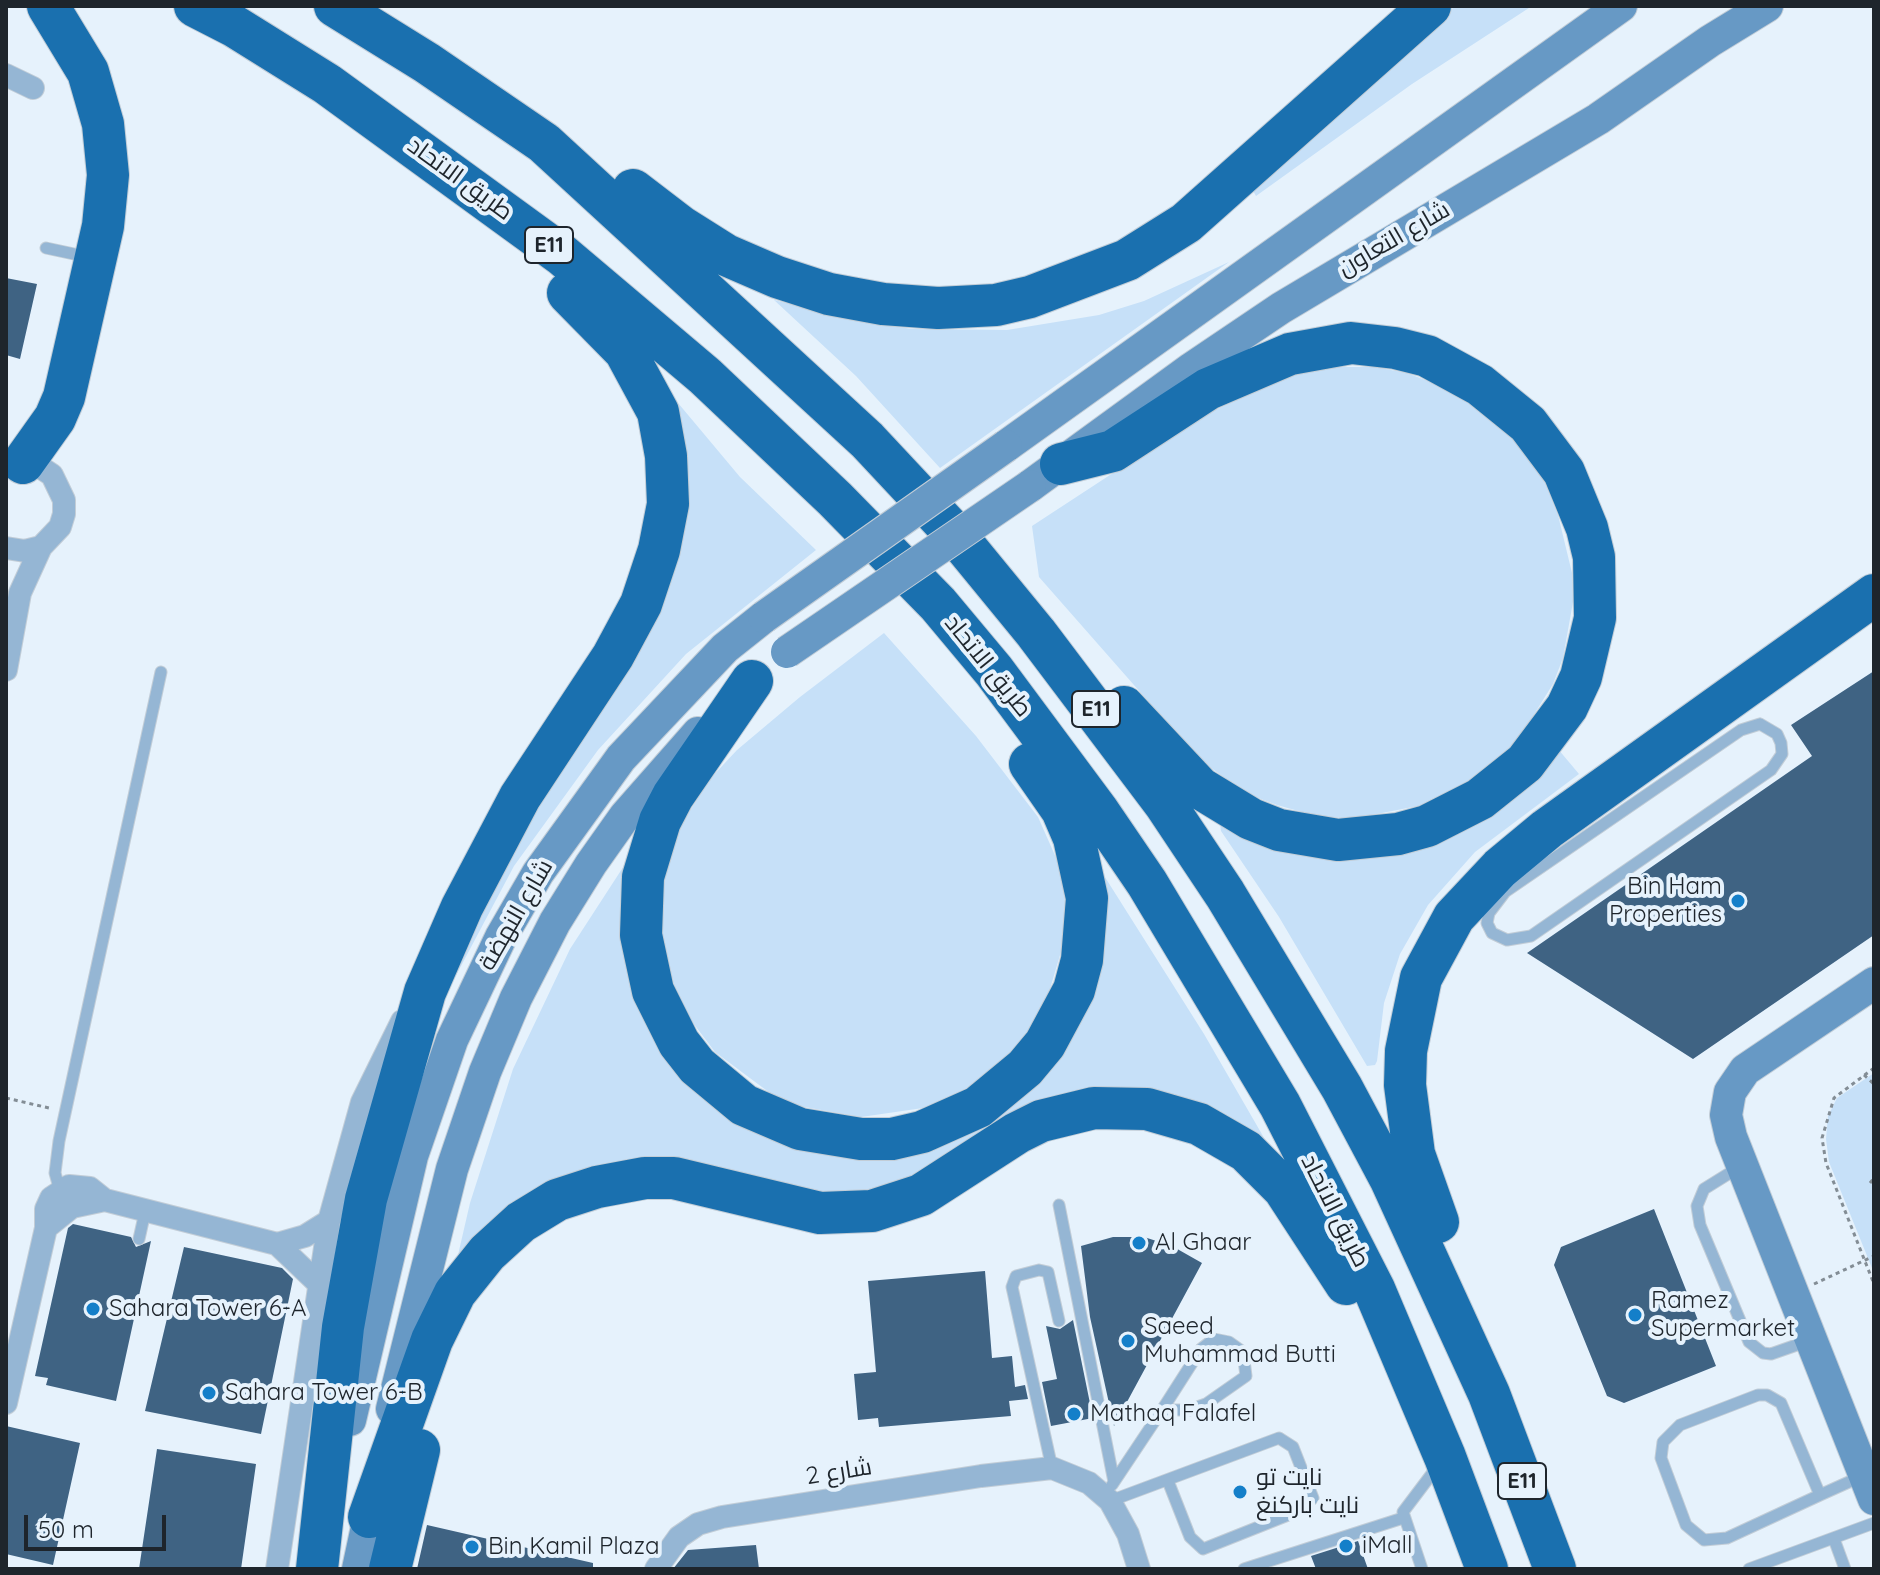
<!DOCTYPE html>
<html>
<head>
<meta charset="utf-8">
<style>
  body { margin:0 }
  #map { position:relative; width:1880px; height:1575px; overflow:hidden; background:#e6f2fc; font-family:Quicksand,sans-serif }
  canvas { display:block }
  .frame { position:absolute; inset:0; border:8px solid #1e252c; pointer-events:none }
  .scale { position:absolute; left:24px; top:1515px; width:142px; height:36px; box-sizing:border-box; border:4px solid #1e252c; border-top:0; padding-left:10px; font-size:24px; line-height:28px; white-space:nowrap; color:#1e252c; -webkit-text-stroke:6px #e6f2fc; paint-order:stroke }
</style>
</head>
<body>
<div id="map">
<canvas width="1880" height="1575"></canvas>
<div class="frame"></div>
<div class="scale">50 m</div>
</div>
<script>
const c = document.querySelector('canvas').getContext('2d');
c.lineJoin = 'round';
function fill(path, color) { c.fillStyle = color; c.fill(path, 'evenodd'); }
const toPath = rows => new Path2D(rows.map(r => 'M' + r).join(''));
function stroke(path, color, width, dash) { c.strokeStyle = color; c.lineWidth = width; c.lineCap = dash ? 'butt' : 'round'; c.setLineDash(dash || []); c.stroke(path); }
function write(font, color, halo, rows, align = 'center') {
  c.font = font + ' Quicksand,Cairo,sans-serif'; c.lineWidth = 8; c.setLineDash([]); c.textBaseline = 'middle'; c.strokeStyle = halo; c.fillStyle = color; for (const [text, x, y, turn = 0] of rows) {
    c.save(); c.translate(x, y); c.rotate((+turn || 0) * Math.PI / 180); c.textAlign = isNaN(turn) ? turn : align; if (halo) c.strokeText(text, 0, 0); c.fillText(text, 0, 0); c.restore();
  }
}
const green = toPath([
  [1455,6,1532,6,1412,84,1256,196,1252,189],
  [1229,262,940,468,856,376,774,300,867,323,913,329,1007,330,1099,315,1144,301],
  [1335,367,1375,367,1407,373,1441,386,1476,406,1502,427,1530,459,1546,485,1558,515,1572,573,1573,602,1563,658,1553,684,1518,740,1493,765,1464,786,1423,805,1351,819,1313,815,1277,805,1245,793,1199,759,1039,577,1032,526,1194,420,1297,372],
  [673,397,740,477,816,550,686,654,598,750,514,866,452,983,494,877,631,658],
  [884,633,976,736,1038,817,1057,860,1064,888,1066,915,1063,945,1047,999,1030,1031,1007,1057,981,1080,951,1097,923,1108,861,1117,799,1106,770,1093,715,1052,687,1015,676,992,662,942,660,916,662,886,678,830,709,780,737,750,800,697],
  [1558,749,1579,774,1475,852,1428,905,1400,954,1384,1003,1377,1061,1375,1065,1367,1066,1279,917,1221,831,1220,823,1318,853],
  [631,855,628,954,785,1140,1010,1106,1103,874,1204,1034,1267,1143,1238,1122,1181,1099,888,1190,823,1193,683,1163,455,1268,470,1203,513,1069,570,949],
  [1874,1073,1874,1273,1829,1162,1826,1139,1828,1116,1837,1098]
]);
const building = toPath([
  [6,278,37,284,20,359,6,355],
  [1874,671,1874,935,1693,1059,1527,953,1812,756,1791,725],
  [1654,1209,1716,1366,1624,1403,1607,1396,1554,1265,1561,1247],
  [73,1224,131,1237,136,1247,151,1241,116,1401,46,1385,48,1378,35,1376,68,1228],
  [1113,1237,1144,1237,1172,1246,1202,1263,1114,1426,1090,1317,1081,1246],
  [184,1247,282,1268,293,1279,261,1434,145,1411],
  [985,1271,992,1358,1012,1356,1015,1387,1025,1385,1028,1399,1009,1401,1011,1416,879,1427,878,1418,858,1420,854,1374,876,1372,868,1281],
  [1073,1320,1093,1418,1051,1426,1042,1382,1057,1379,1046,1326,1060,1329],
  [6,1426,80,1443,53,1565,6,1554],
  [157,1449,256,1464,241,1569,139,1569],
  [427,1525,593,1563,593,1569,417,1569],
  [1358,1541,1368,1569,1316,1569,1311,1556],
  [756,1545,759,1569,673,1569,688,1550]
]);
const path = toPath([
  [1874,1068,1834,1098,1822,1138,1826,1163,1874,1284],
  [1864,1075,1874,1084],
  [6,1098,49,1108],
  [1870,1183,1874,1178],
  [1814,1284,1874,1256]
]);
const lane = toPath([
  [46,248,88,257],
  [1760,724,1777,734,1781,743,1782,754,1771,770,1531,936,1507,940,1492,933,1487,923,1489,913,1505,892,1741,730,1760,724],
  [1741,1166,1704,1189,1697,1206,1700,1225,1749,1342,1763,1353,1771,1354,1808,1341],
  [60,1191,55,1173,59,1141,161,672],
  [1059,1205,1114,1482],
  [139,1239,145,1212],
  [1214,1339,1229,1342,1243,1352,1246,1376,1206,1404,1189,1410,1162,1410,1201,1349,1214,1339],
  [1758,1395,1767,1395,1781,1403,1820,1495,1727,1538,1704,1540,1686,1525,1661,1458,1663,1442,1680,1425,1758,1395],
  [1052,1468,1012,1287,1016,1276,1039,1270,1048,1272,1059,1321],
  [1112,1485,1162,1410],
  [1820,1495,1860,1477],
  [1110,1501,1279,1438,1293,1447,1313,1498,1301,1510,1203,1549,1190,1537,1168,1481],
  [1834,1539,1845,1569],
  [1244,1569,1403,1518],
  [1422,1569,1403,1512,1437,1467],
  [1749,1569,1874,1523]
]);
const street = toPath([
  [6,75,33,88],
  [6,548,25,551,41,547,60,527,64,514,64,500,52,475,40,467,15,464],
  [6,670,20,593,41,547],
  [46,1228,72,1207,105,1200,277,1244,319,1284],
  [277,1244,305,1236,329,1221],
  [6,1403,46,1228,46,1209,51,1198,69,1186,90,1188,105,1200],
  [277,1569,329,1221,362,1102,402,1021],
  [656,1569,679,1537,698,1524,722,1517,981,1476,1052,1468,1089,1483,1110,1501,1128,1534,1139,1569]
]);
const secondary = toPath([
  [1006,446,1621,6],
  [1030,486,1192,368,1281,308,1598,119,1710,41,1767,6],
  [1874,983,1745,1070,1730,1092,1726,1115,1731,1137,1874,1499],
  [392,1409,452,1169,485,1072,516,998,555,922,591,864,625,816,698,733],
  [350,1420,412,1156,452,1040,501,937,538,873,621,758,725,648,764,617],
  [358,1569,374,1494]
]);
const highway = toPath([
  [195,6,234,26,327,84,562,255,705,376,835,499,938,604,994,671,1098,811,1147,883,1280,1105,1374,1289,1445,1457,1487,1569],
  [335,6,427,63,544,143,867,440,954,533,1036,633,1165,804,1225,894,1342,1088,1391,1180,1489,1394,1555,1569],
  [633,190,680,226,726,255,777,277,829,294,883,304,938,308,996,305,1030,297,1127,260,1186,223,1430,6],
  [23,463,55,418,64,397,103,226,108,175,103,124,88,72,48,6],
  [1061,464,1113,451,1208,389,1290,354,1351,343,1395,348,1427,356,1480,385,1528,424,1564,472,1587,528,1594,557,1595,618,1581,677,1567,707,1525,763,1480,799,1427,826,1398,834,1338,840,1279,830,1251,819,1200,788,1124,707],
  [752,681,673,796,660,821,643,877,641,935,653,991,679,1043,697,1066,744,1105,800,1129,861,1139,892,1139,922,1132,978,1107,1025,1068,1045,1044,1074,990,1082,960,1087,898,1074,838,1062,810,1030,764],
  [1438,1222,1414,1154,1405,1085,1406,1051,1421,978,1454,917,1500,868,1547,829,1874,595],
  [369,1517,432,1340,455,1293,487,1253,521,1222,557,1200,597,1187,645,1178,674,1178,820,1213,872,1211,921,1195,1017,1133,1041,1121,1094,1108,1147,1109,1199,1124,1246,1151,1284,1189,1346,1284],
  [317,1569,343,1327,366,1199,425,992,462,907,520,797,613,656,641,604,659,550,668,504,666,456,658,412,625,351,568,293],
  [390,1569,419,1450]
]);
const secondaryBridge = toPath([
  [764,617,1006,446],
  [787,652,1030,486]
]);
const markers = [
  [1738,901,8,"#147fc9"],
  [1139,1243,8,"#147fc9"],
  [93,1309,8,"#147fc9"],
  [1635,1315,8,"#147fc9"],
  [1128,1341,8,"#147fc9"],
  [209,1393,8,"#147fc9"],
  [1074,1414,8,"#147fc9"],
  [1240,1492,8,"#147fc9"],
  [1346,1546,8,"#147fc9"],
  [472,1547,8,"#147fc9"]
];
const shields = [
  [549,245,48],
  [1096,709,48],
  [1522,1481,48]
];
const shieldNames = [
  ["E11",549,245],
  ["E11",1096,709],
  ["E11",1522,1481]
];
const streetNames = [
  ["طريق الاتحاد",460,179,36],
  ["شارع التعاون",1394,239,-30],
  ["طريق الاتحاد",988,666,51],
  ["شارع النهضة",516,915,-60],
  ["طريق الاتحاد",1335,1211,63],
  ["شارع 2",839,1472,-9]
];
const poiNames = [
  ["Bin Ham",1722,887,"right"],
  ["Properties",1722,915,"right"],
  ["Al Ghaar",1155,1243],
  ["Ramez",1651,1301],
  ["Supermarket",1651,1329],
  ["Sahara Tower 6-A",109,1309],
  ["Saeed",1144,1327],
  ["Muhammad Butti",1144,1355],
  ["Sahara Tower 6-B",225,1393],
  ["Mathaq Falafel",1090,1414],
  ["نايت تو",1256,1478],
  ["نايت باركنغ",1256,1506],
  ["iMall",1362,1546],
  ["Bin Kamil Plaza",488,1547]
];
fill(green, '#c6e0f8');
fill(building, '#3f6383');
stroke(lane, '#c2cdd7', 13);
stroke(street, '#c2cdd7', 24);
stroke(secondary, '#c2cdd7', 34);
stroke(highway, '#c2cdd7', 44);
stroke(path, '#838d95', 3, [4, 4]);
stroke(lane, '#95b6d4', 11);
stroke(street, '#95b6d4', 22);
stroke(secondary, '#6799c5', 32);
stroke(highway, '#1a70af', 42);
stroke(secondaryBridge, '#c2cdd7', 34, []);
stroke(secondaryBridge, '#6799c5', 32);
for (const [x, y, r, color] of markers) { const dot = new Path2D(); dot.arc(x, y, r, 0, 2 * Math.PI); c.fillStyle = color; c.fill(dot); stroke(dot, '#e6f2fc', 3); }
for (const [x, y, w] of shields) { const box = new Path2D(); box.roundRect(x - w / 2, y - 18, w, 36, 6); c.fillStyle = '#e6f2fc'; c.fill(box); stroke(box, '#1e252c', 2); }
write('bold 22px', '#1e252c', null, shieldNames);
write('24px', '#1e252c', '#e6f2fc', streetNames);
write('24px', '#1e252c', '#e6f2fc', poiNames, 'left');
</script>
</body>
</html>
